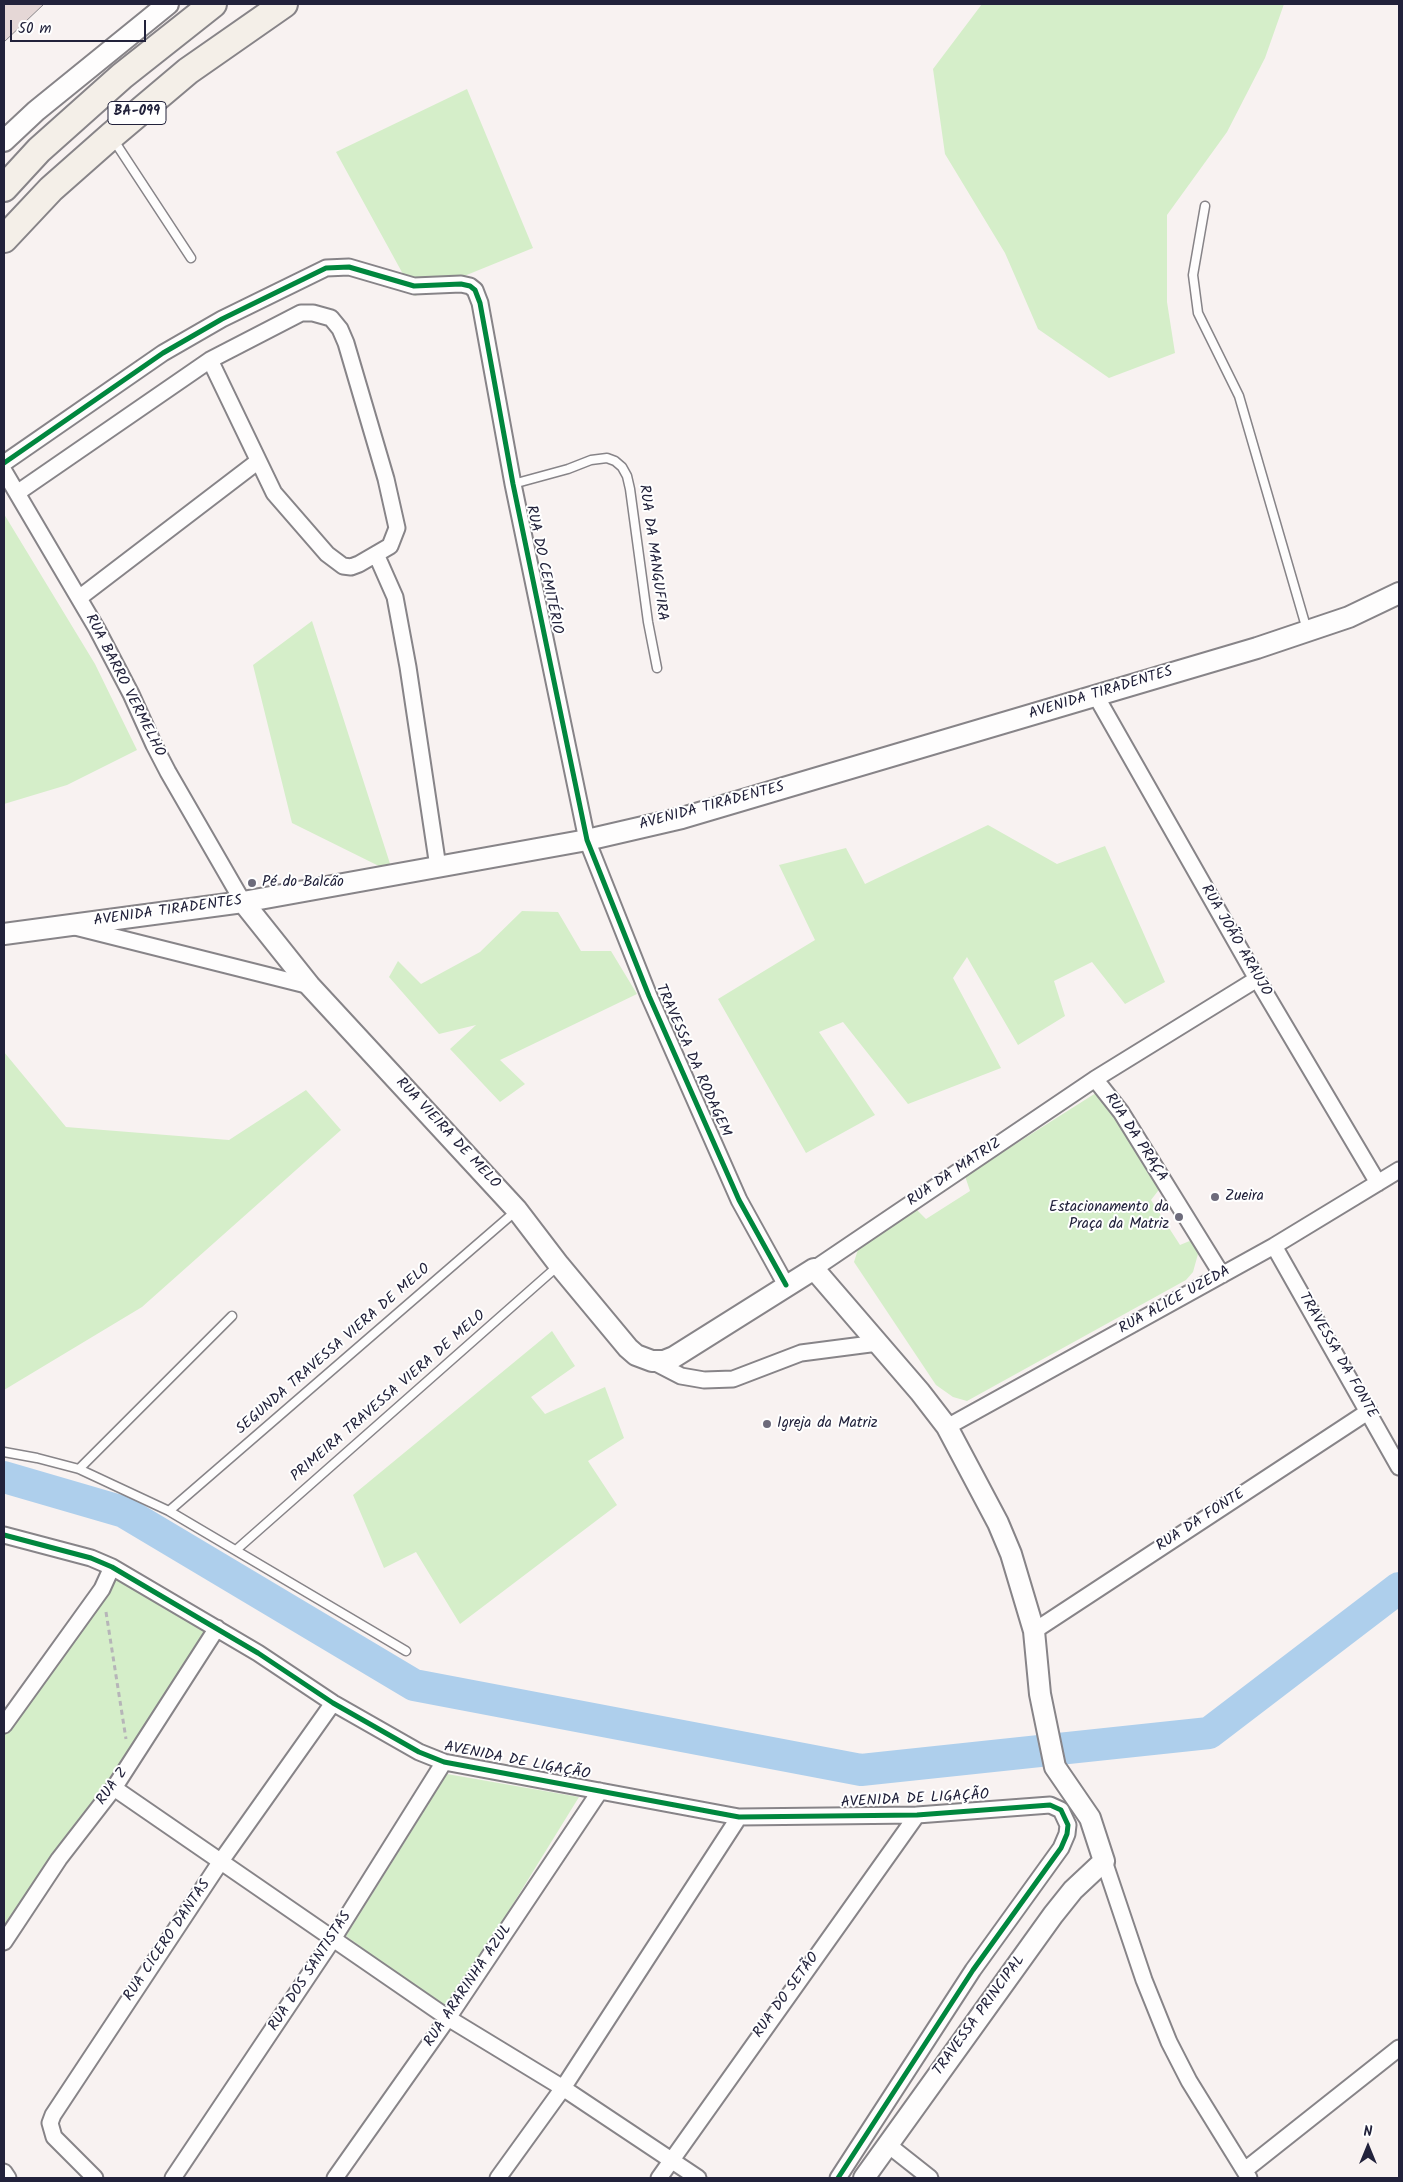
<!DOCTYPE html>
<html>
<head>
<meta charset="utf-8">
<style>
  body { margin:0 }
  #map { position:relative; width:1403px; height:2182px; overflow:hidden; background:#f8f2f1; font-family:Kalam,sans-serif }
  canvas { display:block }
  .frame { position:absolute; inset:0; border:5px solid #22223b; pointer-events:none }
  .north { position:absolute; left:1343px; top:2122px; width:50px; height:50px; -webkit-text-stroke:4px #fff; paint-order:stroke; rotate:0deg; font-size:14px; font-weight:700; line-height:20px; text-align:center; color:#22223b }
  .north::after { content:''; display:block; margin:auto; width:18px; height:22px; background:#22223b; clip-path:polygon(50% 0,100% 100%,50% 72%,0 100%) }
  .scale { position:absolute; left:10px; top:20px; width:136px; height:22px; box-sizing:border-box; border:2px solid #22223b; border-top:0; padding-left:6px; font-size:15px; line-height:18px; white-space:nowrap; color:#22223b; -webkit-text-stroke:4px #fff; paint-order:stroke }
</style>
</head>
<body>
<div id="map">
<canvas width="1403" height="2182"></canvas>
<div class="frame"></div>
<div class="north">N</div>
<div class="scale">50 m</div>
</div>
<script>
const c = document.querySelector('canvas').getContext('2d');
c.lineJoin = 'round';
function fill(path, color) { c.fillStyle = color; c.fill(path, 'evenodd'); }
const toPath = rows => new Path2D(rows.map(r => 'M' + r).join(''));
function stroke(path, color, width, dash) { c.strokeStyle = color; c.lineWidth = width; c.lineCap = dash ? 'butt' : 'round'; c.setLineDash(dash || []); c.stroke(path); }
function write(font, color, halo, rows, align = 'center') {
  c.font = font + ' Kalam,sans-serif'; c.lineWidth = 4; c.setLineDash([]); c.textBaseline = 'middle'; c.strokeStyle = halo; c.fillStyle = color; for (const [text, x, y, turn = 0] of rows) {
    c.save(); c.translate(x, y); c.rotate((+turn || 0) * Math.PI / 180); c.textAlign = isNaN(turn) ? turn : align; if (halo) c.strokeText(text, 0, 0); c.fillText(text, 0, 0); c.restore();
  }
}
const green = toPath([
  [982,4,1284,4,1265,58,1227,132,1167,215,1167,302,1175,353,1109,378,1038,329,1005,253,945,154,933,69],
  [467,89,533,248,415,296,336,152],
  [4,514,95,664,137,750,67,785,4,804],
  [312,621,393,873,292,823,253,665],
  [988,825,1057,864,1105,846,1165,982,1125,1004,1092,962,1054,981,1065,1016,1018,1045,967,957,953,978,1001,1068,908,1104,843,1022,819,1032,875,1115,806,1153,718,999,815,940,779,865,846,848,865,884],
  [522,911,558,912,581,951,611,951,637,994,500,1060,525,1084,500,1102,450,1049,476,1025,439,1034,389,977,398,961,421,984,480,952],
  [4,1052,66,1127,229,1140,306,1090,341,1130,142,1307,4,1390],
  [1099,1091,1161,1187,1151,1200,1180,1245,1192,1240,1198,1254,1193,1272,1186,1280,967,1401,953,1397,936,1385,854,1262,860,1243,914,1207,926,1219,970,1191,965,1176],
  [552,1331,575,1366,531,1397,545,1414,605,1387,624,1438,588,1461,617,1505,460,1624,416,1552,384,1568,353,1495],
  [113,1566,216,1627,4,1939,4,1719],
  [447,1774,579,1797,447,2011,346,1936]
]);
const river = toPath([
  [4,1477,124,1512,414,1685,861,1770,1209,1733,1399,1588]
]);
const building = toPath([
  [4,4,44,4,4,42,4,4]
]);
const path = toPath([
  [106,1612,126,1739]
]);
const lane = toPath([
  [113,139,191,258],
  [1205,206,1193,275,1198,313,1239,396,1307,630],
  [513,484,568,469,591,460,607,458,615,461,622,467,627,476,630,489,648,622,657,668],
  [4,1452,37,1458,79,1469,169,1511,406,1651],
  [79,1469,232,1316],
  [169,1511,517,1210],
  [236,1550,559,1265]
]);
const street = toPath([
  [4,463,163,353,222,319,326,268,349,267,414,286,461,284,470,286,475,290,480,303,513,484,587,840,649,996,739,1200,786,1285],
  [4,471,97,629,131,694,154,745,168,772,243,902],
  [17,493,210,360,301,313,313,313,331,318,340,329,346,343,386,479,397,528,390,546,359,564,351,567,343,566,327,554,274,493,210,360],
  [376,554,395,597,408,667,438,867],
  [79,598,257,462],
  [1096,696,1257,979,1378,1183],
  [75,927,310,986],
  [1095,1079,1121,1112,1222,1275],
  [1274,1246,1399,1467],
  [814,1269,1095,1079,1257,979],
  [652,1361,681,1376,704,1380,733,1379,801,1353,878,1343],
  [947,1427,1274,1246,1399,1170],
  [4,1535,91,1558,112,1567,258,1653,333,1703,419,1752,444,1762,739,1817,917,1815,1050,1805,1061,1810,1068,1825,1067,1834,1061,1848,973,1970,838,2178],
  [1034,1631,1369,1411],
  [4,1725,102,1589,112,1567],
  [114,1788,448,2018,563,2088,698,2178],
  [1104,1861,1144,1980,1169,2042,1189,2081,1249,2178],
  [4,1942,59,1859,114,1788,217,1628],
  [887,2144,930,2178],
  [1245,2170,1399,2048],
  [4,2172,8,2178],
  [95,2178,54,2137,50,2123,53,2115,221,1861,333,1703],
  [173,2178,333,1939,444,1762],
  [335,2178,448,2018,600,1791],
  [498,2178,563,2088,739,1817],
  [659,2178,917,1815]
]);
const secondary = toPath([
  [4,141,36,111,168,4],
  [243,902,310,986,517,1210,559,1265,628,1348,636,1355,652,1361,664,1361,674,1357,814,1269,920,1392,947,1427,998,1523,1011,1554,1034,1631,1040,1694,1055,1767,1090,1818,1104,1861,1073,1890,1053,1915,864,2178],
  [4,934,243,902,587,840,682,818,1257,648,1349,617,1399,593]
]);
const highway = toPath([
  [4,188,39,150,122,76,213,4],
  [4,239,51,189,111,136,188,71,284,4]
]);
const cycleway = toPath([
  [4,463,163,353,222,319,326,268,349,267,414,286,461,284,470,286,475,290,480,303,513,484,587,840,649,996,739,1200,786,1285],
  [4,1535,91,1558,112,1567,258,1653,333,1703,419,1752,444,1762,739,1817,917,1815,1050,1805,1061,1810,1068,1825,1067,1834,1061,1848,973,1970,838,2178]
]);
const markers = [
  [252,883,5,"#6d6b7b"],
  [1215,1197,5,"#6d6b7b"],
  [1179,1217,5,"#6d6b7b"],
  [767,1424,5,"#6d6b7b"]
];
const shields = [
  [137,113,58]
];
const shieldNames = [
  ["BA-099",137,113]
];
const streetNames = [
  ["RUA DA MANGUFIRA",652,553,82],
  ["RUA DO CEMITÉRIO",543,570,78],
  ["RUA BARRO VERMELHO",124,686,63],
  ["AVENIDA TIRADENTES",1101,694,-17],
  ["AVENIDA TIRADENTES",712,807,-15],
  ["AVENIDA TIRADENTES",168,912,-8],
  ["RUA JOÃO ARAUJO",1235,941,60],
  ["TRAVESSA DA RODAGEM",692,1061,66],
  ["RUA VIEIRA DE MELO",447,1134,47],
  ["RUA DA PRAÇA",1135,1138,57],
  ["RUA DA MATRIZ",955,1173,-34],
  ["RUA ALICE UZEDA",1175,1301,-29],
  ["SEGUNDA TRAVESSA VIERA DE MELO",334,1350,-41],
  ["TRAVESSA DA FONTE",1337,1356,60],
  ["PRIMEIRA TRAVESSA VIERA DE MELO",389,1397,-41],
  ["RUA DA FONTE",1201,1521,-33],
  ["AVENIDA DE LIGAÇÃO",517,1762,11],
  ["RUA Z",113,1787,-54],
  ["AVENIDA DE LIGAÇÃO",915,1800,-3],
  ["RUA CICERO DANTAS",168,1941,-56],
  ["RUA DOS SANTISTAS",311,1972,-57],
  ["RUA ARARINHA AZUL",469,1986,-56],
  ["RUA DO SETÃO",787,1996,-54],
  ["TRAVESSA PRINCIPAL",980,2016,-54]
];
const poiNames = [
  ["Pé do Balcão",262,883],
  ["Zueira",1225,1197],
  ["Estacionamento da",1169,1208,"right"],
  ["Praça da Matriz",1169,1225,"right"],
  ["Igreja da Matriz",777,1424]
];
fill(green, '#d5eec9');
stroke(river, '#aecfec', 32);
fill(building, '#e5d7d6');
stroke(building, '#878488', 1);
stroke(lane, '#878488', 11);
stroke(street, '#878488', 19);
stroke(secondary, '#878488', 24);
stroke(highway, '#878488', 30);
stroke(path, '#b6b5b8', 3, [5, 4]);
stroke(lane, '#fefdfd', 8);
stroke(street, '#fefdfd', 15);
stroke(secondary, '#fefdfd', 20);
stroke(highway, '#f4efe8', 26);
stroke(cycleway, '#00873e', 5);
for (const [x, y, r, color] of markers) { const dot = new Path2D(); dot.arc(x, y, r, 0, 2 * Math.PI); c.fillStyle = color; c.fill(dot); stroke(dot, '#fff', 2); }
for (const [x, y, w] of shields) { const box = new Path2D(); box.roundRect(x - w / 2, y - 11.5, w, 23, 4); c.fillStyle = '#fff'; c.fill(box); stroke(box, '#22223b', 1); }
write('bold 14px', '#22223b', null, shieldNames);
write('15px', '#22223b', '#fff', streetNames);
write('15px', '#22223b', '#fff', poiNames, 'left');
</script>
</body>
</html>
